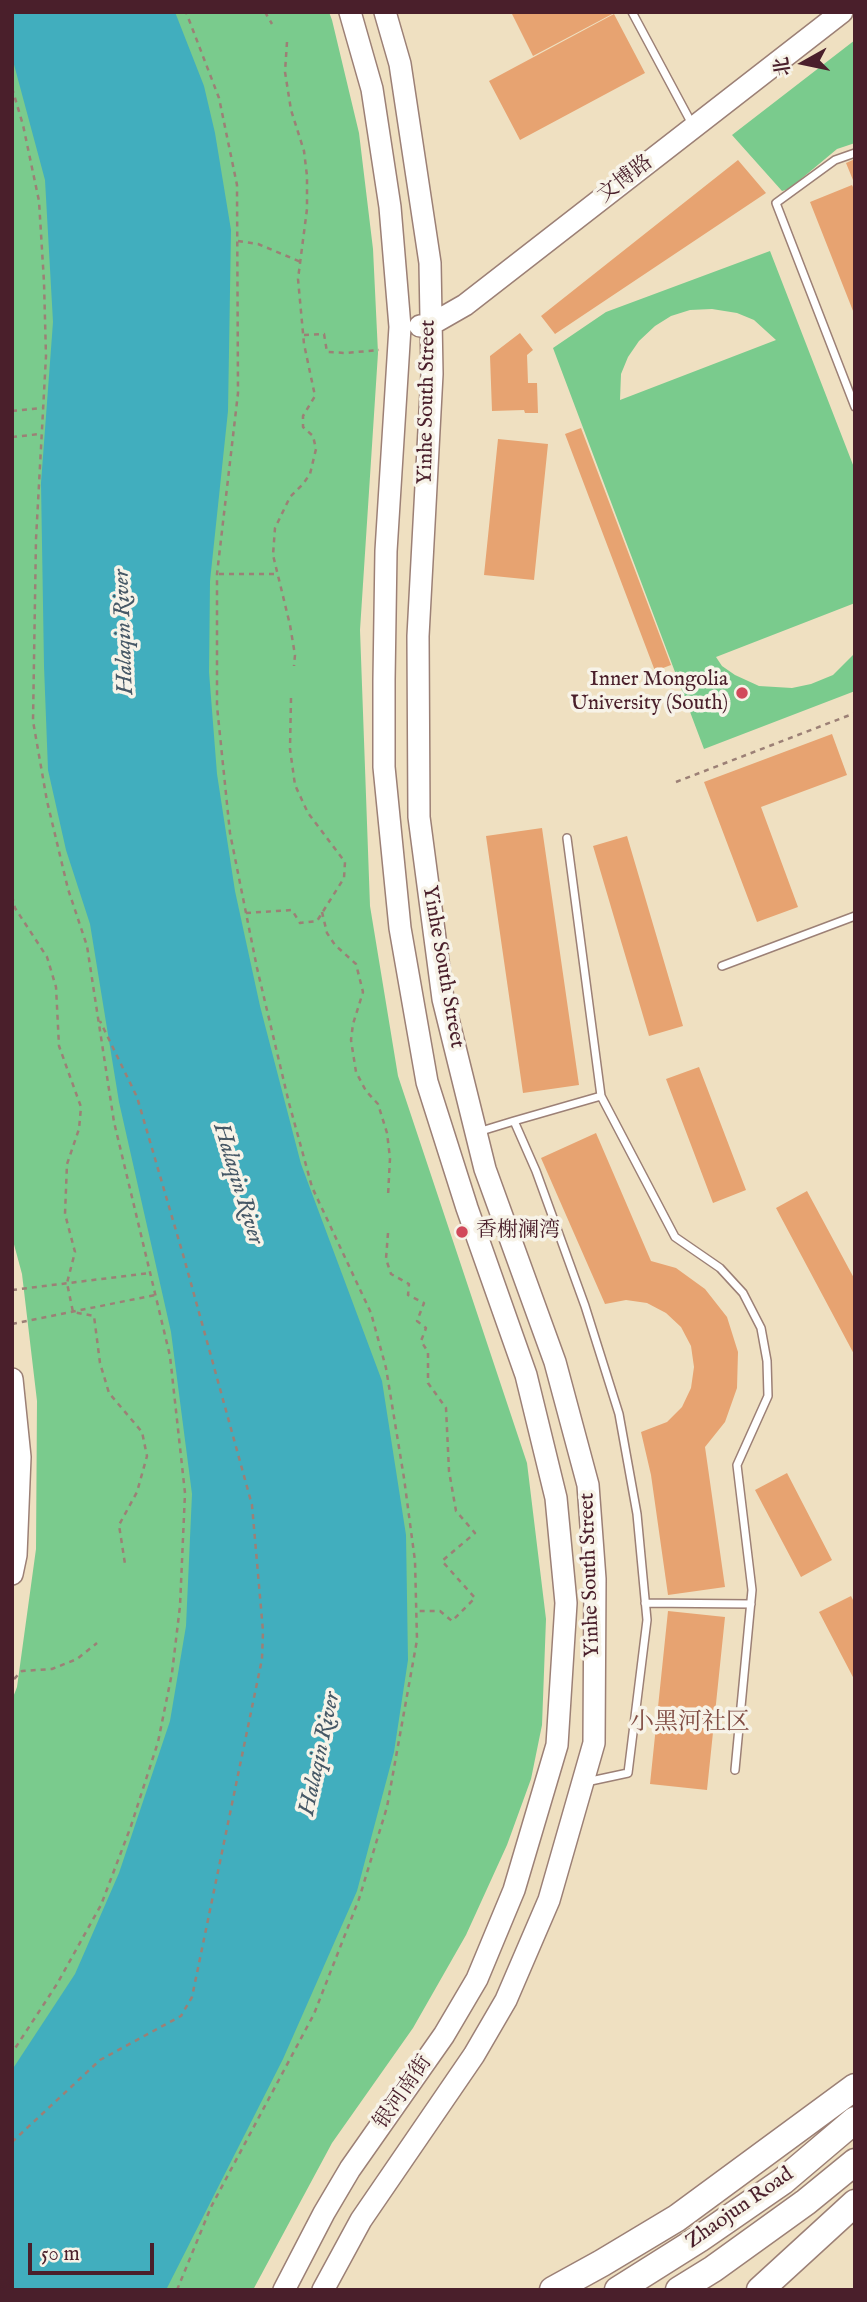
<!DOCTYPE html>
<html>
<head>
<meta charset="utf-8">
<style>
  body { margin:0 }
  #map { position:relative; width:867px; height:2302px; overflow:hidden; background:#efe0c1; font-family:"IM FELL English","Noto Serif SC",serif }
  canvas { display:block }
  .frame { position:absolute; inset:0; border:14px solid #4a1f2b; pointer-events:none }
  .north { position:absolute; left:769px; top:28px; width:70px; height:70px; -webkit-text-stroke:5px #f7f3e8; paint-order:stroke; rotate:261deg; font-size:19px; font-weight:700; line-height:28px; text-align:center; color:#4a1f2b }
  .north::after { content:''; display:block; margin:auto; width:24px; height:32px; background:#4a1f2b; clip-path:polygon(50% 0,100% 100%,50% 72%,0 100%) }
  .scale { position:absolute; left:28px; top:2243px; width:126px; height:32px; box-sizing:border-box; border:4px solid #4a1f2b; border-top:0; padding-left:9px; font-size:21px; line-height:24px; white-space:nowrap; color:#4a1f2b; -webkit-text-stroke:5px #f7f3e8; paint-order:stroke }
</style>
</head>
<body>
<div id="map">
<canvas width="867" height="2302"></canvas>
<div class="frame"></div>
<div class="north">北</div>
<div class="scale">50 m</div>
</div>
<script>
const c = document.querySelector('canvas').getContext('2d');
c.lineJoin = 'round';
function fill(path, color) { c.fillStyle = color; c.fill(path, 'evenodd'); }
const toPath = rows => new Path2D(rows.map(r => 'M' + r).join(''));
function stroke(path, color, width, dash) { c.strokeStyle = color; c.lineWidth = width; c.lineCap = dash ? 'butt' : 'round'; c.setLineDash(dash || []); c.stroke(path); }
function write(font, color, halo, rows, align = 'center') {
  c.font = font + ' "IM FELL English","Noto Serif SC",serif'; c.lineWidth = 7; c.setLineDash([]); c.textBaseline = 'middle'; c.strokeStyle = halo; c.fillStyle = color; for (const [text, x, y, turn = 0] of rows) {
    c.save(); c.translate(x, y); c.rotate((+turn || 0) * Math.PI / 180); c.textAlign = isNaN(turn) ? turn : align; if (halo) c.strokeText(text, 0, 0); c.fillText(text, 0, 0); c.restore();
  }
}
const green = toPath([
  [12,12,329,12,332,20,359,133,373,249,378,353,360,630,370,906,398,1076,527,1463,546,1619,542,1725,531,1779,507,1845,466,1935,413,2028,332,2143,253,2290,12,2290,12,1700,17,1687,36,1549,37,1401,22,1274,12,1237],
  [855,40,855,143,837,149,789,189,782,191,732,135],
  [770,251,855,470,855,603,716,657,722,666,735,675,759,686,792,688,811,684,833,675,855,653,855,691,704,749,553,348,606,312],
  [712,309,737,313,754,320,776,340,620,400,621,374,628,357,639,341,655,326,671,316,690,310]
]);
const water = toPath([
  [12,12,175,12,204,86,215,133,231,230,228,411,210,581,209,672,217,774,235,891,260,1006,301,1164,382,1381,406,1535,408,1660,394,1752,357,1891,283,2059,166,2290,12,2290,12,2070,75,1974,119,1873,170,1721,186,1626,192,1494,171,1332,119,1102,90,924,66,850,48,770,44,666,41,483,53,322,45,180,12,57]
]);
const building = toPath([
  [511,12,616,12,533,56],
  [614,14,645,73,520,140,489,81],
  [855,159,855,185,846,163],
  [738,160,766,193,555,334,541,316],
  [852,185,855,191,855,316,810,202],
  [520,333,533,350,527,355,528,383,537,383,538,413,525,413,524,410,492,411,490,356],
  [581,428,671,665,655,671,565,434],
  [498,439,548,444,534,580,484,575],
  [832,734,847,775,761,807,798,907,757,922,704,782],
  [542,828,579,1085,523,1093,486,836],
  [627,836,683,1026,649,1036,593,846],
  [699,1067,746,1190,713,1203,666,1079],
  [596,1133,651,1261,676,1268,705,1289,727,1317,738,1352,737,1388,725,1422,705,1447,725,1587,668,1595,651,1475,641,1432,667,1422,682,1407,691,1388,694,1367,691,1346,681,1327,666,1313,647,1303,626,1300,605,1304,541,1158],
  [807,1191,855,1280,855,1356,776,1208],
  [787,1473,832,1560,801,1577,755,1490],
  [851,1596,855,1604,855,1681,819,1612],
  [668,1611,725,1617,707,1790,650,1784]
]);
const path = toPath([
  [265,12,272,24],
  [287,42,285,72,291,110,304,151,307,176,307,209,298,279,304,344,315,396,303,416,303,427,313,436,316,449,310,474,303,484,290,497,275,528,273,555,290,625,295,655,294,666],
  [12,88,23,125,39,201,44,282,46,356,36,539,33,721,47,801,68,889,87,946,114,1122,170,1356,185,1493,180,1606,172,1673,158,1742,131,1826,101,1905,57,1984,12,2053],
  [238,241,258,244,301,262],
  [304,335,324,334,327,352,346,353,379,350],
  [12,411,43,408],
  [12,437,40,434],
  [219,574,278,574],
  [676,782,855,713],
  [12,896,15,908,47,957,56,987,59,1046,81,1107,79,1129,67,1164,65,1214,75,1252,67,1283,73,1312,94,1316,100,1363,109,1393,142,1432,147,1456,137,1492,119,1525,125,1564],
  [322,912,327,933,335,945,356,964,363,992,353,1024,351,1040,356,1072,366,1091,378,1104,387,1133,390,1158,388,1196],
  [246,913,292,910,300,923,317,921,344,878,345,862,308,813,295,785,290,749,291,698],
  [388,1233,386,1259,391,1274,409,1284,408,1295,424,1303,417,1321,426,1328,421,1341,428,1352,428,1383,446,1408,449,1471,456,1511,475,1533,442,1561,475,1598,452,1621,440,1611,416,1611],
  [12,1290,150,1273],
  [12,1324,155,1295],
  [14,1679,22,1671,52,1669,77,1659,97,1643],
  [12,2142,100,2060,181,2016,192,1997,262,1659,263,1631,252,1505,184,1258,137,1097,100,1021],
  [177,2290,211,2207,314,2014,359,1899,387,1807,417,1640,415,1561,404,1478,386,1368,371,1313,312,1187,289,1103,257,968,230,833,217,706,217,574,238,393,237,185,219,98,186,12]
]);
const lane = toPath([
  [632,12,692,124],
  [855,153,835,160,776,203,855,407],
  [567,838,601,1096],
  [722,966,855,916],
  [514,1121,601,1096,675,1237,720,1268,743,1293,761,1328,767,1361,768,1396,737,1465,752,1590,735,1770],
  [478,1132,514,1121,536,1171,585,1306,619,1414,637,1514,647,1620,628,1773,586,1782],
  [645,1603,751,1604]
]);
const secondary = toPath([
  [420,326,430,325,465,305,842,12],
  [12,1379,20,1457,16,1555,12,1574],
  [284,2290,324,2213,350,2169,444,2035,477,1979,514,1890,557,1745,566,1603,556,1498,526,1375,467,1208,427,1082,400,928,384,767,384,680,386,551,400,327,390,207,372,89,350,12],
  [323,2290,361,2220,474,2055,506,2000,549,1900,594,1743,595,1579,588,1485,555,1362,485,1169,443,999,419,817,418,636,432,374,430,263,400,64,385,12]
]);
const highway = toPath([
  [553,2290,602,2263,677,2218,855,2087],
  [618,2290,699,2239,783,2181,855,2120],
  [679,2290,713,2269,806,2202,855,2162],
  [760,2290,855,2203]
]);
const markers = [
  [742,693,7,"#d1495b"],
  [462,1232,7,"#d1495b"]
];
const streetNames = [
  ["文博路",626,180,-38],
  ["Yinhe South Street",428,402,-89],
  ["Yinhe South Street",442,967,80],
  ["Yinhe South Street",591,1575,-92],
  ["银河南街",404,2093,-55],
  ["Zhaojun Road",740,2209,-35]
];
const poiNames = [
  ["Inner Mongolia",728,681],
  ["University (South)",728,705],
  ["香榭澜湾",476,1232,"left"]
];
const waterNames = [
  ["Halaqin River",125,632,-92],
  ["Halaqin River",237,1184,73],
  ["Halaqin River",321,1754,-78]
];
const quarterNames = [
  ["小黑河社区",690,1724]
];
fill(green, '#7acb8d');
fill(water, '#41aebe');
fill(building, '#e7a371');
stroke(lane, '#9c8076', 10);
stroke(secondary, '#9c8076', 24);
stroke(highway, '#9c8076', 29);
stroke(path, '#9c8076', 2.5, [5, 5]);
stroke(lane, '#fff', 7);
stroke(secondary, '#fff', 21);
stroke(highway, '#fff', 26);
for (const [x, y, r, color] of markers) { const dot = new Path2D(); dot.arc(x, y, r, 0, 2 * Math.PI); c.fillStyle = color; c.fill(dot); stroke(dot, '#f7f3e8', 2.5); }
write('21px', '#4a1f2b', '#f7f3e8', streetNames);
write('21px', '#4a1f2b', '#f7f3e8', poiNames, 'right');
write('italic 23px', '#465866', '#f7f3e8', waterNames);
write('24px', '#814d44', '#f7f3e8', quarterNames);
</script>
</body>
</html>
